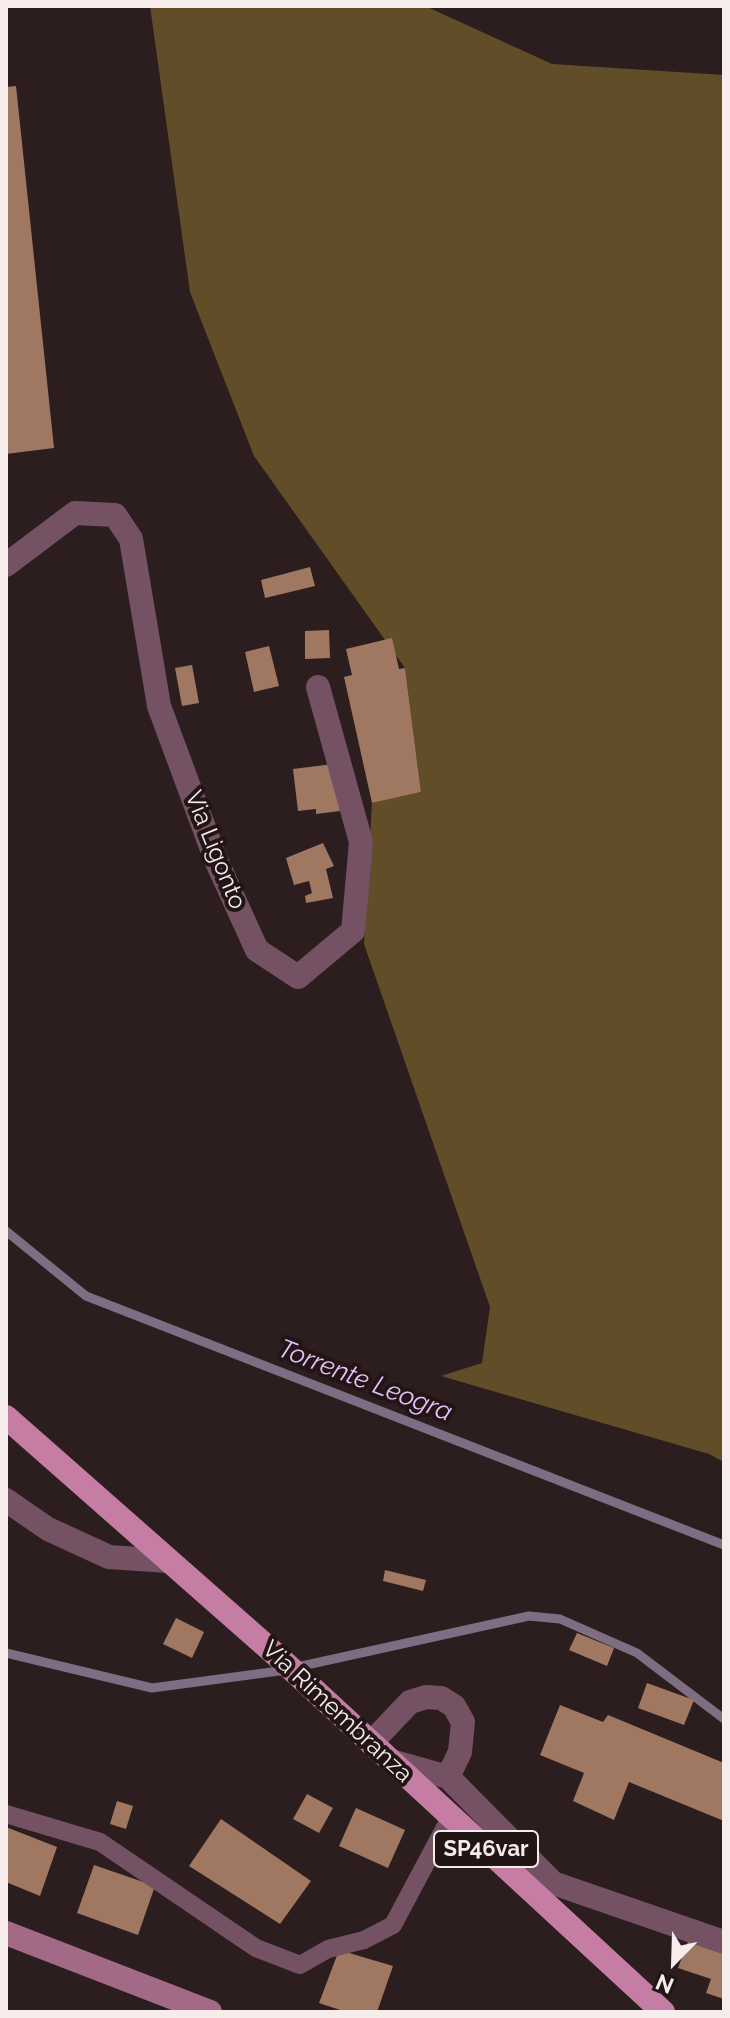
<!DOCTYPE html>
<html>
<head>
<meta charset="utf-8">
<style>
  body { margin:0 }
  #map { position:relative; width:730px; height:2018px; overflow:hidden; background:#2c1e1e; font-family:Raleway,sans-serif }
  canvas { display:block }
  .frame { position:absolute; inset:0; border:8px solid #f6ecec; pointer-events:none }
  .north { position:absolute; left:634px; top:1922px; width:80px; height:80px; -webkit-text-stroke:6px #221515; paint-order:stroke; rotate:203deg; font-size:22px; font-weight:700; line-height:32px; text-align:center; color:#f6ecec }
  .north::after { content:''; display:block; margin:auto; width:28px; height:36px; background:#f6ecec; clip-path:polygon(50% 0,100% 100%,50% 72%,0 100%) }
</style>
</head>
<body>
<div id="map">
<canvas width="730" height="2018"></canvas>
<div class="frame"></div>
<div class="north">N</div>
</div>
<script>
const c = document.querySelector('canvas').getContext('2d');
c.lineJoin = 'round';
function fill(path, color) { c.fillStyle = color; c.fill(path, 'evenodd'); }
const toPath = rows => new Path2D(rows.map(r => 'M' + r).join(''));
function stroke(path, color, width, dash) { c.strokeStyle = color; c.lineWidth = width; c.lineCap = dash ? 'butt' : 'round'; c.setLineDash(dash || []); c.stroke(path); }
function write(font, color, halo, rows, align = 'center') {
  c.font = font + ' Raleway,sans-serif'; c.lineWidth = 8; c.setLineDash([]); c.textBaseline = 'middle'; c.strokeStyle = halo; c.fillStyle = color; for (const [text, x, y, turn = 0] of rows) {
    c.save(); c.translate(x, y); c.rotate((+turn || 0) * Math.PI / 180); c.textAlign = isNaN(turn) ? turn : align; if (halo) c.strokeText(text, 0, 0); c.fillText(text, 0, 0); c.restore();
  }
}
const forest = toPath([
  [150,6,425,6,552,64,724,75,724,1462,709,1454,441,1376,482,1363,490,1307,364,944,372,803,421,792,405,668,254,456,190,292]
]);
const stream = toPath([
  [6,1231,86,1296,724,1545],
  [6,1653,152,1688,279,1671,529,1616,560,1619,637,1653,724,1719]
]);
const building = toPath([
  [16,86,54,448,6,454,6,87],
  [310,567,315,586,265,598,261,580],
  [329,630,330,658,305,659,305,631],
  [392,638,399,669,405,668,421,792,372,803,344,677,352,675,346,649],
  [269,646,279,686,254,692,245,652],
  [192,665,199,703,182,706,175,668],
  [333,764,340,811,316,814,316,809,298,811,293,769],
  [323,843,334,866,326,869,333,898,306,903,305,896,312,893,309,881,294,885,286,858],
  [385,1570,426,1580,423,1591,383,1581],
  [176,1618,204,1632,192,1658,163,1644],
  [577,1633,614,1648,607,1666,569,1650],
  [647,1683,694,1700,684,1725,638,1708],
  [560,1705,603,1722,608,1715,724,1763,724,1821,629,1782,614,1820,573,1801,584,1773,540,1755],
  [307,1794,333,1808,319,1833,293,1819],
  [117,1801,133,1806,126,1829,110,1824],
  [356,1808,405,1830,388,1868,339,1846],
  [221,1819,311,1881,280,1924,189,1866],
  [6,1827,57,1847,40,1896,6,1882],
  [94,1865,155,1886,138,1935,77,1913],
  [689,1939,724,1952,724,1999,706,1993,711,1979,678,1968],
  [339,1950,393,1966,377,2012,346,2012,319,2003]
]);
const lane = toPath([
  [6,1814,100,1842,256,1948,300,1965,328,1949,364,1940,393,1925,451,1816]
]);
const street = toPath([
  [6,565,75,513,115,515,131,539,159,706,216,860,257,950,298,977,353,931,361,842,318,687],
  [6,1500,48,1529,109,1557,168,1561],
  [371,1743,410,1702,426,1697,441,1698,454,1706,463,1722,460,1752,448,1777,553,1883,724,1942],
  [391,1761,448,1777]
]);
const secondary = toPath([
  [6,1933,210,2012]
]);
const primary = toPath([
  [6,1417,274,1653,663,2012]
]);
const shields = [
  [486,1849,104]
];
const shieldNames = [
  ["SP46var",486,1849]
];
const streetNames = [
  ["Via Ligonto",215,850,68],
  ["Via Rimembranza",337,1712,43]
];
const waterNames = [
  ["Torrente Leogra",365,1381,21]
];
fill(forest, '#614e28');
stroke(stream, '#7f6d83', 9);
fill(building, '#a07861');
stroke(lane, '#745163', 18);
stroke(street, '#745163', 24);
stroke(secondary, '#a26a87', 24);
stroke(primary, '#c67da4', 24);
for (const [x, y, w] of shields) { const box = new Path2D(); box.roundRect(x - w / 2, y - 18, w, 36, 6); c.fillStyle = '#221515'; c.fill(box); stroke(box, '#f6ecec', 2); }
write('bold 22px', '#f6ecec', null, shieldNames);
write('24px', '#f6ecec', '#221515', streetNames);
write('italic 26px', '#e7bff9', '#221515', waterNames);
</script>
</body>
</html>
